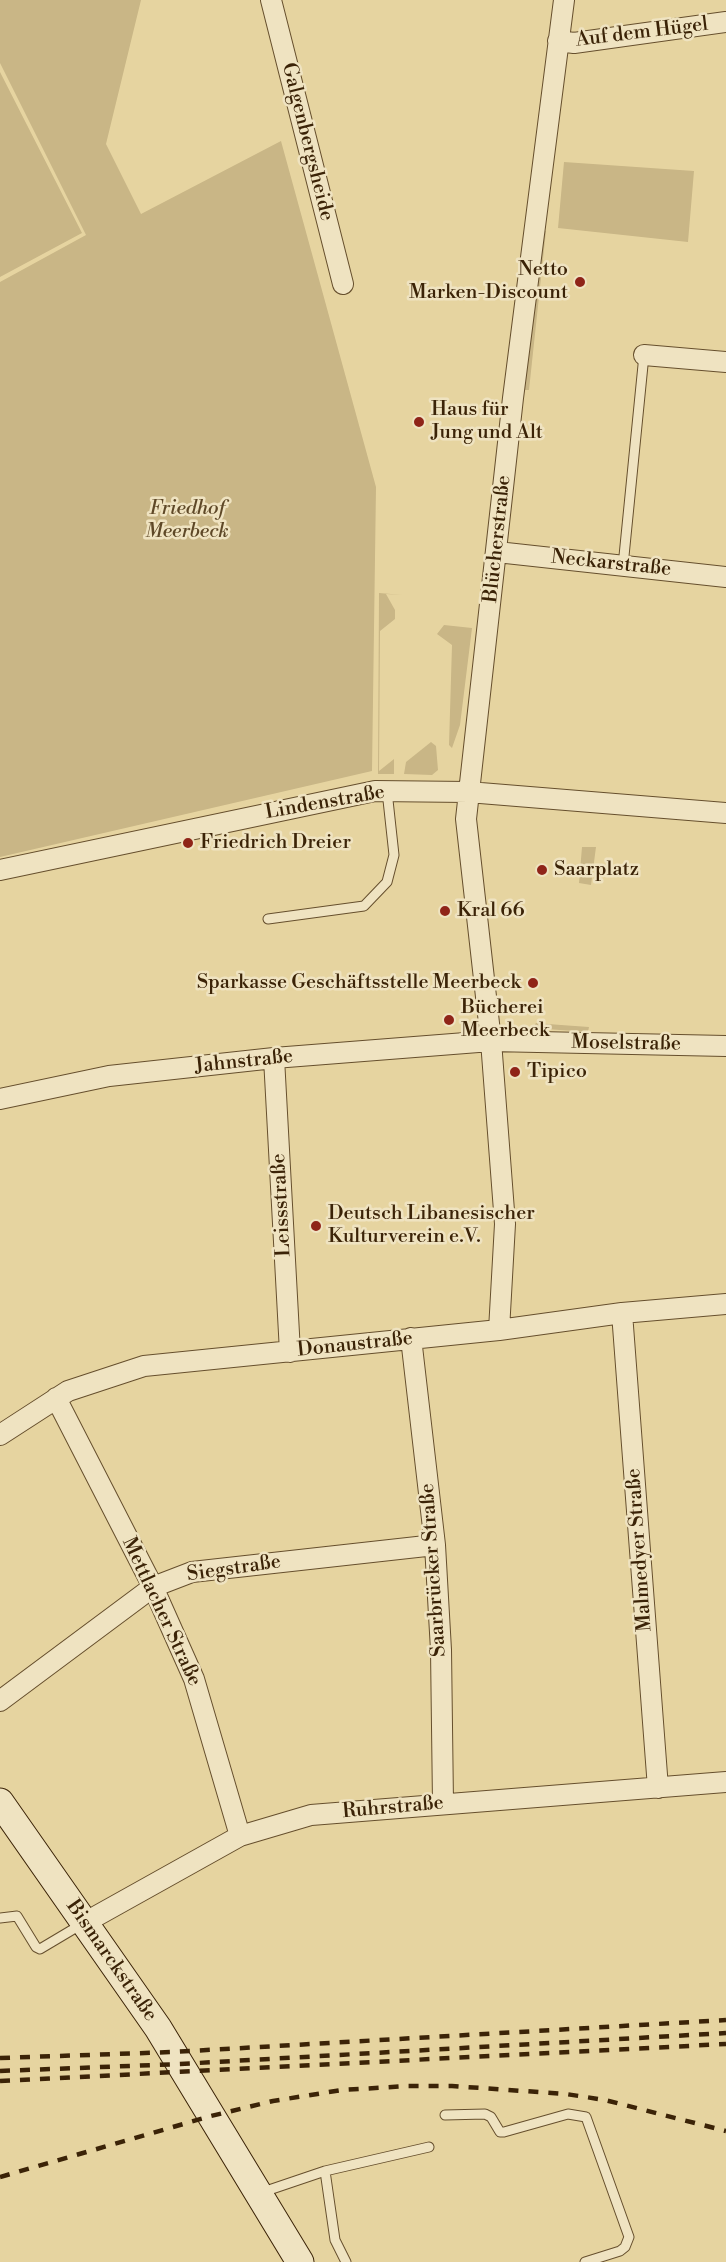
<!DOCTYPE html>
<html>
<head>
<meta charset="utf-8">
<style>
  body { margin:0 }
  canvas { display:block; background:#e6d4a0 }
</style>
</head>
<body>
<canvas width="726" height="2262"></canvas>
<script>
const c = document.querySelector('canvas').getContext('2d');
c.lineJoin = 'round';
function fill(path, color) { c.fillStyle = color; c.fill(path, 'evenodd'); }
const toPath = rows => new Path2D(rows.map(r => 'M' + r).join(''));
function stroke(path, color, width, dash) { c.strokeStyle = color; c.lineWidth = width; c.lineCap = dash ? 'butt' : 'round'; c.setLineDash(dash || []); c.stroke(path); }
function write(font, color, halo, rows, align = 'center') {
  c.font = font + ' "Libre Bodoni",serif'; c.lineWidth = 5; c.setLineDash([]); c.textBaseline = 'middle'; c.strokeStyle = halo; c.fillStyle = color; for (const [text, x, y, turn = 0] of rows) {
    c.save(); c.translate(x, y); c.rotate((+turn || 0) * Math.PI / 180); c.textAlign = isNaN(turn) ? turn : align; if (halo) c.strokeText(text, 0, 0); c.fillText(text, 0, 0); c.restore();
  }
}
const green = toPath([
  [0,0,141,0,106,144,141,214,281,141,376,487,372,771,0,857,0,282,86,235,0,63],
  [0,72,82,233,0,277],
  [564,162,694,171,688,242,558,228],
  [541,230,546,231,529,390,524,390],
  [379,593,403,595,386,594,395,610,395,619,380,631,379,771,394,759,394,774,378,774],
  [444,625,472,628,460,725,452,748,449,745,452,645,437,634],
  [431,742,436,746,438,770,432,775,404,774,406,762],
  [582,847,596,847,591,885,579,883],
  [536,1023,561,1025,589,1027,588,1032,532,1028]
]);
const service = toPath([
  [623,566,644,355],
  [268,919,364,906,387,882,394,855,387,791],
  [0,1918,17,1916,36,1947,40,1949,82,1924],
  [445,2115,485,2114,491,2117,500,2132,504,2132,568,2114,586,2117,629,2237,625,2247,620,2251,585,2262],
  [325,2171,429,2147],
  [260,2193,325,2171,335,2240,346,2262]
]);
const minor = toPath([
  [271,0,343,284],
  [558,41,574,43,726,22],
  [644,355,726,362],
  [497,552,726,577],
  [0,870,375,791,468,792,726,813],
  [274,1058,290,1352],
  [0,1099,109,1076,274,1058,491,1041,726,1046],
  [622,1313,658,1788],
  [499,1330,505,1224,491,1041,466,819,513,398,564,0],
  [411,1338,435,1545,441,1650,443,1803],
  [56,1398,153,1587,194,1679,240,1836],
  [0,1435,68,1391,144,1366,499,1330,622,1313,726,1304],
  [0,1701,153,1587,192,1572,435,1545],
  [84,1923,240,1836,311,1815,726,1782]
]);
const secondary = toPath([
  [0,1802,158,2028,300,2262]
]);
const rail = toPath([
  [0,2058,173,2052,726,2020],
  [0,2071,180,2064,726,2033],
  [0,2081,726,2044],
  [0,2177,211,2116,273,2101,342,2090,408,2086,452,2086,566,2094,605,2100,726,2131]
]);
const markers = [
  [580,282,6,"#8f2418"],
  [419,422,6,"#8f2418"],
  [188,843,6,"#8f2418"],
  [542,870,6,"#8f2418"],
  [445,911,6,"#8f2418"],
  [533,983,6,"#8f2418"],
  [449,1020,6,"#8f2418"],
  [515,1072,6,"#8f2418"],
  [316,1226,6,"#8f2418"]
];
const streetNames = [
  ["Auf dem Hügel",642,33,-7],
  ["Galgenbergsheide",307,142,76],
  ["Blücherstraße",498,539,-84],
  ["Neckarstraße",611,564,6],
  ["Lindenstraße",325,803,-10],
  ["Moselstraße",626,1044,1],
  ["Jahnstraße",244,1062,-6],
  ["Leissstraße",282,1205,-93],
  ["Donaustraße",355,1345,-6],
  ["Malmedyer Straße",640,1550,-94],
  ["Siegstraße",234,1569,-8],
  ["Saarbrücker Straße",434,1570,-94],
  ["Mettlacher Straße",161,1612,65],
  ["Ruhrstraße",393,1808,-5],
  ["Bismarckstraße",111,1961,55]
];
const poiNames = [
  ["Netto",568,270,"right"],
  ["Marken-Discount",568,293,"right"],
  ["Haus für",431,410],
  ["Jung und Alt",431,433],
  ["Friedrich Dreier",200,843],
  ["Saarplatz",554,870],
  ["Kral 66",457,911],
  ["Sparkasse Geschäftsstelle Meerbeck",521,983,"right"],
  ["Bücherei",461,1008],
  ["Meerbeck",461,1031],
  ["Tipico",527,1072],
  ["Deutsch Libanesischer",328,1214],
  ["Kulturverein e.V.",328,1237]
];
const parkNames = [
  ["Friedhof",187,509],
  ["Meerbeck",187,532]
];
fill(green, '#c9b686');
stroke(service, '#664f2d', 11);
stroke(minor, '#664f2d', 22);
stroke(secondary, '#3b2307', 29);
stroke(service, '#efe3c1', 9);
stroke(minor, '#efe3c1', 20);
stroke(secondary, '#efe3c1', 27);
stroke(rail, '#3b2307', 4.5, [10, 10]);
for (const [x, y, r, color] of markers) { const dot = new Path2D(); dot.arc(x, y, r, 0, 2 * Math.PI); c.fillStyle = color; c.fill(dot); stroke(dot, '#efe3c1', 2); }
write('20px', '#3b2307', '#efe3c1', streetNames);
write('20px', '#3b2307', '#efe3c1', poiNames, 'left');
write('italic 20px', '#5e4827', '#efe3c1', parkNames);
</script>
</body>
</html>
